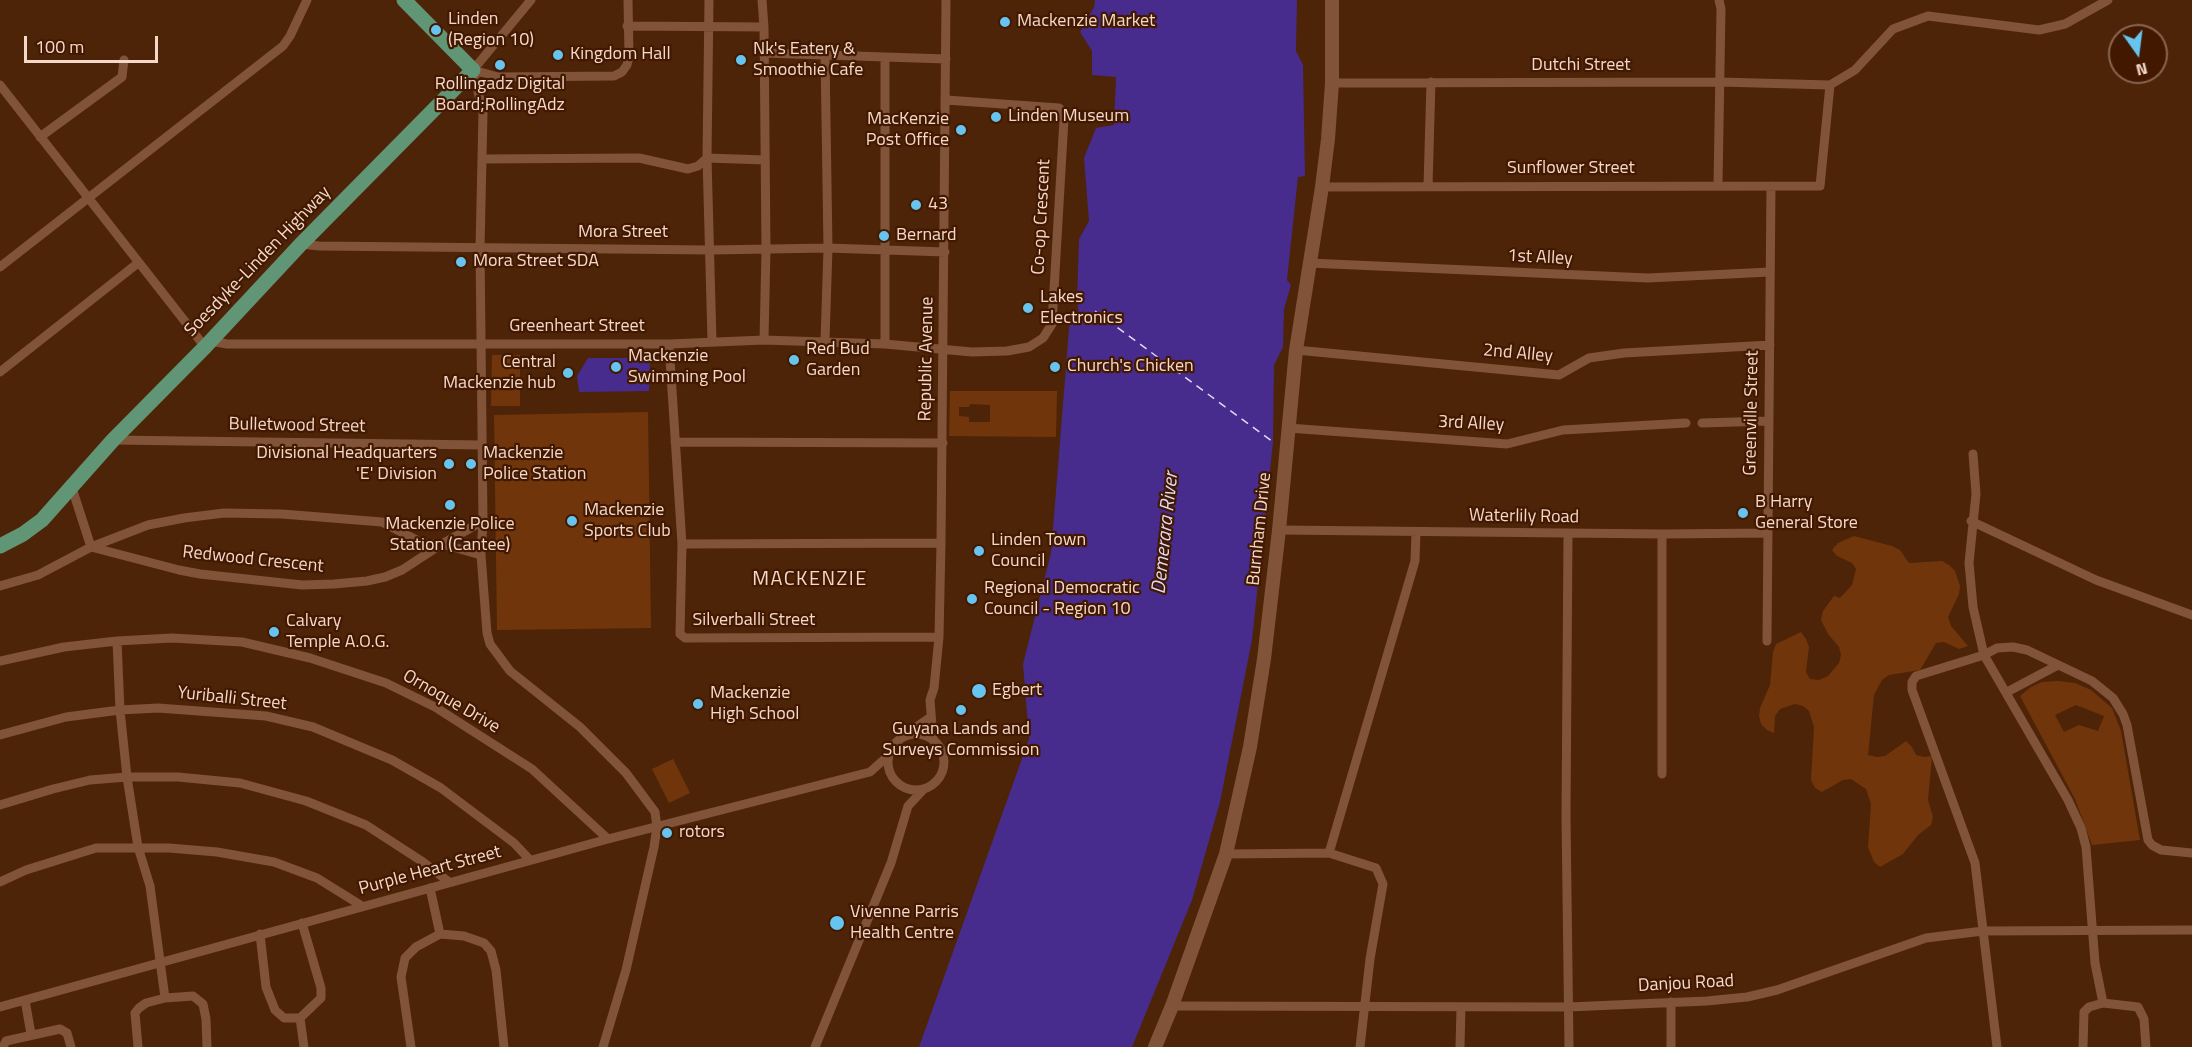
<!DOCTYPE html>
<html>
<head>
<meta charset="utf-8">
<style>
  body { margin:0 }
  #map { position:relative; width:2192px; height:1047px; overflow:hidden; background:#4d2407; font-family:"Titillium Web",sans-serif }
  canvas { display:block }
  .north { position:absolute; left:2108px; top:24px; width:60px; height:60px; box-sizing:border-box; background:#421900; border:2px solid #896550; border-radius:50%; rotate:166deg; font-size:16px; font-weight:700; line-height:24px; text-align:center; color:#f4d8c9 }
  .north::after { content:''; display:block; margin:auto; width:21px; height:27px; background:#67c4ef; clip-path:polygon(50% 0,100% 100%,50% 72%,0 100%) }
  .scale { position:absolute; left:24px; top:36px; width:134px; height:27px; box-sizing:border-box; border:3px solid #f4d8c9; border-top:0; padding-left:8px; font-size:18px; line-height:21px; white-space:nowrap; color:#f4d8c9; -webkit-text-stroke:4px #421900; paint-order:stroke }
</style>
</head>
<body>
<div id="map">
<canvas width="2192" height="1047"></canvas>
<div class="north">N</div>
<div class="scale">100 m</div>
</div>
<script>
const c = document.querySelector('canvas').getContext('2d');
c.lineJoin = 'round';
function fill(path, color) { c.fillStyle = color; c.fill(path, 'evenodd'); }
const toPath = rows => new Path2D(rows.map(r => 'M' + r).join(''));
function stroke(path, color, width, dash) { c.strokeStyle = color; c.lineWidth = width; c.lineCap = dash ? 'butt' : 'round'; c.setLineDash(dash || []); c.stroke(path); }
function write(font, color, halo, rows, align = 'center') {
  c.font = font + ' "Titillium Web",sans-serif'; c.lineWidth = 4.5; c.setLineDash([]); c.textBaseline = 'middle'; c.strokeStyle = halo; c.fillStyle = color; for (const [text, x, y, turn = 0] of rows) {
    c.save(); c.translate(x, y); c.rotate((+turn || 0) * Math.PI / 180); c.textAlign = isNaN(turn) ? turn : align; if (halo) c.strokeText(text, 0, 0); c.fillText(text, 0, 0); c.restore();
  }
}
const green = toPath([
  [492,355,520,355,520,406,491,406],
  [950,391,1057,391,1056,437,949,436],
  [970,404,990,405,990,422,969,422,969,417,959,416,959,407,969,407],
  [648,412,651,628,497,630,494,415],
  [1854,536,1892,546,1900,550,1909,563,1942,561,1949,565,1955,571,1960,586,1959,594,1948,617,1951,626,1968,646,1959,649,1944,642,1936,643,1920,670,1889,675,1882,680,1874,695,1868,755,1877,757,1885,756,1906,741,1912,747,1916,755,1924,757,1932,756,1928,800,1933,817,1931,825,1918,835,1903,854,1880,867,1874,862,1868,847,1871,804,1866,789,1851,779,1843,780,1822,792,1815,788,1811,780,1814,727,1809,711,1803,706,1795,704,1780,709,1775,716,1774,733,1767,730,1761,724,1759,716,1760,708,1770,685,1773,652,1776,644,1801,632,1806,639,1809,647,1806,672,1810,679,1819,680,1828,676,1839,663,1841,655,1839,647,1828,634,1821,620,1823,611,1834,596,1840,598,1852,585,1856,569,1852,563,1837,556,1832,550,1838,543],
  [2058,681,2075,683,2091,690,2112,708,2121,731,2140,840,2092,845,2075,799,2020,696,2031,687,2042,682],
  [2076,705,2104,716,2098,731,2079,725,2064,732,2055,715],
  [673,759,690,793,669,803,652,769]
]);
const water = toPath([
  [1095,0,1297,0,1296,51,1303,65,1305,176,1298,177,1287,280,1291,285,1284,309,1283,347,1274,365,1273,442,1252,640,1220,802,1192,900,1132,1047,919,1047,1029,739,1023,664,1051,553,1070,317,1079,316,1077,301,1079,239,1089,221,1084,158,1096,128,1114,125,1116,77,1092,75,1092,51,1080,32,1094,7],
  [588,358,650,358,649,391,579,392,577,376]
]);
const ferry = toPath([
  [1095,311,1273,442]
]);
const street = toPath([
  [709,0,707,158,712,341],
  [762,0,764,27,766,250,764,340],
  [627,26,764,27],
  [764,53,946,59],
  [825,55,828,248,825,341],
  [473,70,483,113,480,248,483,521,481,555,487,633,490,644,510,671,580,727,626,773,655,812,657,827,654,847,626,970,603,1047],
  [473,70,498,77,614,76,622,72,627,65,629,56,628,0],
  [473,70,531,0],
  [1332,83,1720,82,1830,85],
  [0,85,205,347],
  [1830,85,1855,70,1893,29,1928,16,2039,30,2065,24,2108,0],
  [40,137,122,77,124,60],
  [482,159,639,158,688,169,698,166,707,158,765,160],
  [1718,185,1721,9,1719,0],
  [1428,186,1431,82],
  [1322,187,1820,186,1830,85],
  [301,244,319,246,710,250,828,248,945,252],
  [1309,263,1648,278,1770,272],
  [0,267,283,46,290,36,307,0],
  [210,341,227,344,669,344,764,340,885,344,972,352,1007,351,1029,347,1043,338,1052,324,1064,119,1062,111,1059,108,946,100],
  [669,344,682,544,680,634,685,638,939,637],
  [885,344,885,58],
  [1296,350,1559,375,1589,358,1624,353,1770,345],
  [0,372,138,263],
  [1702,423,1769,421],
  [1288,428,1507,444,1563,430,1686,423],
  [113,440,482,445],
  [675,442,943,443],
  [1973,454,1976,494,1969,563,1973,607,1984,655,2068,800,2081,828,2086,847,2095,963,2103,1003],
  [72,488,91,547],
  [1971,521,2096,580,2192,615],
  [1279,530,1662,534,1768,533],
  [1568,534,1566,816,1569,1047],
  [1662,534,1662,774],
  [682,544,941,543],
  [91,547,179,570,200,574,302,585,334,584,367,581,385,577,402,570,442,544,483,521],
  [0,586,38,575,91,547,148,525,184,518,224,513,282,514,382,522,424,544,442,544,481,555],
  [117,641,120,710,127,777,138,847,150,886,165,998],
  [1767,641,1771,186],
  [0,661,64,647,117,641,172,638,242,642,310,658,386,683,435,707,532,769,608,839],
  [2007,692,2058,665],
  '888 762a28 28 0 1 1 56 0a28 28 0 1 1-56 0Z',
  [906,734,931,717],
  [0,735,66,717,120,710,158,708,266,716,313,727,392,760,441,788,514,843,530,860],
  [933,739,930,700,934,688,939,637,941,543,946,0],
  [0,805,53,789,90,780,127,777,178,777,240,783,306,801,366,825,423,862,449,882],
  [1329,853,1415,561,1416,532],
  [1226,854,1329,853,1376,868,1383,884,1370,959,1360,1047],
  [0,882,26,870,96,848,169,848,217,852,274,862,317,878,362,906],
  [430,888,440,934,464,936,484,943,491,951,496,970,504,1047],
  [260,934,266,987,275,1010,284,1018,300,1018,304,1047],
  [25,1000,31,1034],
  [1671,1002,1671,1047],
  [1172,1006,1568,1007,1707,1001,1747,997,1777,990,1926,938,1983,931,2192,930],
  [0,1007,608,839,870,772,888,756],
  [300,1018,321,998,321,988,302,923],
  [3,1047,6,1041,60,1029,67,1033,71,1047],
  [138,1047,135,1013,139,1008,146,1003,165,998,193,996,203,1004,206,1019,207,1047],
  [411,1047,401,977,405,958,416,947,440,934],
  [815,1047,891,863,908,806,924,789],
  [1460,1047,1461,1007],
  [1997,1047,1975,863,1912,690,1912,682,1916,676,1984,655,1997,648,2013,647,2027,650,2092,681,2113,698,2123,714,2127,725,2148,840,2152,845,2161,850,2192,853],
  [2083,1047,2084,1012,2089,1007,2103,1003,2138,1007,2144,1019,2146,1047]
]);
const secondary = toPath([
  [1155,1047,1172,1006,1226,854,1250,747,1264,659,1279,530,1296,350,1322,187,1328,139,1332,83,1332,0]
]);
const primary = toPath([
  [0,546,23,534,42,520,113,440,205,347,301,244,473,70,404,0]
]);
const markers = [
  [1005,22,6,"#67c4ef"],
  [436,30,6,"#67c4ef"],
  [558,55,6,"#67c4ef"],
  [741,60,6,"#67c4ef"],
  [500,65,6,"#67c4ef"],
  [996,117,6,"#67c4ef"],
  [961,130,6,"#67c4ef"],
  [916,205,6,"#67c4ef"],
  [884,236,6,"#67c4ef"],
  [461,262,6,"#67c4ef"],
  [1028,308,6,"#67c4ef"],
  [794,360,6,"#67c4ef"],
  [616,367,6,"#67c4ef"],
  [1055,367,6,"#67c4ef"],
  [568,373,6,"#67c4ef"],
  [449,464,6,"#67c4ef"],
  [471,464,6,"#67c4ef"],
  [450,505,6,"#67c4ef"],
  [1743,513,6,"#67c4ef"],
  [572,521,6,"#67c4ef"],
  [979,551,6,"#67c4ef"],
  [972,599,6,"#67c4ef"],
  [274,632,6,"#67c4ef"],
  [979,691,8,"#67c4ef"],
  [698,704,6,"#67c4ef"],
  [961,710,6,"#67c4ef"],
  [667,833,6,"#67c4ef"],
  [837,923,8,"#67c4ef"]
];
const poiNames = [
  ["Linden",448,20],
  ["(Region 10)",448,41],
  ["Mackenzie Market",1017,22],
  ["Nk's Eatery &",753,50],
  ["Smoothie Cafe",753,71],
  ["Kingdom Hall",570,55],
  ["Rollingadz Digital",500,85,"center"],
  ["Board;RollingAdz",500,106,"center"],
  ["Linden Museum",1008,117],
  ["MacKenzie",949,120,"right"],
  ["Post Office",949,141,"right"],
  ["43",928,205],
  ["Bernard",896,236],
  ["Mora Street SDA",473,262],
  ["Lakes",1040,298],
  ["Electronics",1040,319],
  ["Red Bud",806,350],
  ["Garden",806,371],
  ["Mackenzie",628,357],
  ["Swimming Pool",628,378],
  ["Central",556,363,"right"],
  ["Mackenzie hub",556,384,"right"],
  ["Church's Chicken",1067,367],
  ["Divisional Headquarters",437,454,"right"],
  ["'E' Division",437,475,"right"],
  ["Mackenzie",483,454],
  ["Police Station",483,475],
  ["B Harry",1755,503],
  ["General Store",1755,524],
  ["Mackenzie",584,511],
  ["Sports Club",584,532],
  ["Mackenzie Police",450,525,"center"],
  ["Station (Cantee)",450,546,"center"],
  ["Linden Town",991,541],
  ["Council",991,562],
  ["Regional Democratic",984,589],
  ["Council - Region 10",984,610],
  ["Calvary",286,622],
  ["Temple A.O.G.",286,643],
  ["Egbert",992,691],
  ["Mackenzie",710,694],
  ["High School",710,715],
  ["Guyana Lands and",961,730,"center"],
  ["Surveys Commission",961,751,"center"],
  ["rotors",679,833],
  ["Vivenne Parris",850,913],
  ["Health Centre",850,934]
];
const streetNames = [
  ["Dutchi Street",1581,66],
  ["Sunflower Street",1571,169],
  ["Co-op Crescent",1042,217,-87],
  ["Mora Street",623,233],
  ["1st Alley",1540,258,3],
  ["Soesdyke-Linden Highway",258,262,-46],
  ["Greenheart Street",577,327],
  ["2nd Alley",1518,354,5],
  ["Republic Avenue",927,359,-89],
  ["Greenville Street",1752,413,-89],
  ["3rd Alley",1471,424,3],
  ["Bulletwood Street",297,426,1],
  ["Waterlily Road",1524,517,1],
  ["Burnham Drive",1260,529,-84],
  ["Redwood Crescent",253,560,6],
  ["Silverballi Street",754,621],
  ["Yuriballi Street",232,699,6],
  ["Ornoque Drive",451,702,30],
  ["Purple Heart Street",430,871,-15],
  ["Danjou Road",1686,984,-3]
];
const waterNames = [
  ["Demerara River",1166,533,-84]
];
const neighbourhoodNames = [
  ["MACKENZIE",810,580]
];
fill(green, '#71350b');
fill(water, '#472b8d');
stroke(ferry, '#dfdcf7', 1.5, [8, 6]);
stroke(street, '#815339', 9);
stroke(secondary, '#815339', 14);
stroke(primary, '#609576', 15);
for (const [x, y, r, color] of markers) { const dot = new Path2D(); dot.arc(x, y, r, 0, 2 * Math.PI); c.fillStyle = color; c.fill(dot); stroke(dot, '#421900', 2); }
write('18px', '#f4d8c9', '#421900', poiNames, 'left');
write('18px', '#f4d8c9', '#421900', streetNames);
write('italic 20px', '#dfdcf7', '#421900', waterNames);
c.letterSpacing = '1.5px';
write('20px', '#f4d8c9', '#421900', neighbourhoodNames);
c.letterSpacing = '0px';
</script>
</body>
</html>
